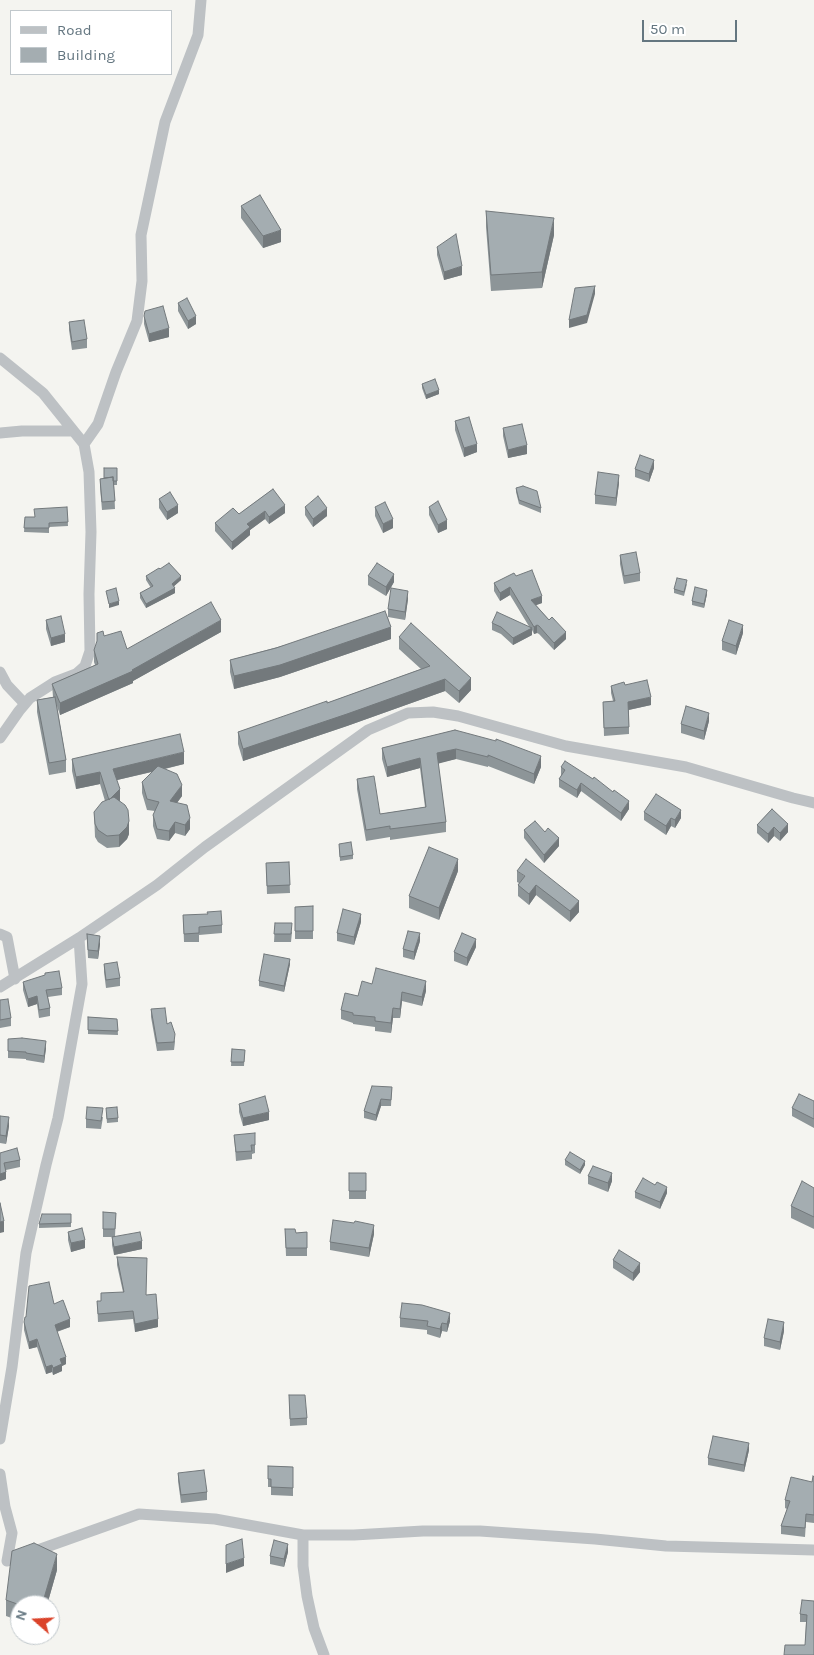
<!DOCTYPE html>
<html>
<head>
<meta charset="utf-8">
<style>
  body { margin:0 }
  #map { position:relative; width:814px; height:1655px; overflow:hidden; background:#f4f4f0; font-family:Karla,sans-serif }
  canvas { display:block }
  .legend { position:absolute; left:10px; top:10px; width:162px; height:65px; box-sizing:border-box; background:#fff; border:1px solid #c1c8cc; margin:0; padding:6px 9px; list-style:none; font-size:15px; color:#647680 }
  .legend li { display:flex; align-items:center; gap:10px; height:25px }
  .legend b { width:25px; border:1px solid #c1c8cc }
  .north { position:absolute; left:10px; top:1595px; width:50px; height:50px; box-sizing:border-box; background:#fff; border:1px solid #c1c8cc; border-radius:50%; rotate:289deg; font-size:14px; font-weight:700; line-height:20px; text-align:center; color:#647680 }
  .north::after { content:''; display:block; margin:auto; width:18px; height:22px; background:#db432a; clip-path:polygon(50% 0,100% 100%,50% 72%,0 100%) }
  .scale { position:absolute; left:642px; top:20px; width:95px; height:22px; box-sizing:border-box; border:2px solid #647680; border-top:0; padding-left:6px; font-size:15px; line-height:18px; white-space:nowrap; color:#647680; -webkit-text-stroke:4px #fff; paint-order:stroke }
</style>
</head>
<body>
<div id="map">
<canvas width="814" height="1655"></canvas>
<ul class="legend">
<li><b style="height:6px;background:#bdc1c4"></b>Road</li>
<li><b style="height:14px;background:#a4adb1"></b>Building</li>
</ul>
<div class="north">N</div>
<div class="scale">50 m</div>
</div>
<script>
const c = document.querySelector('canvas').getContext('2d');
c.lineJoin = 'round';
const toPath = rows => new Path2D(rows.map(r => 'M' + r).join(''));
function stroke(path, color, width, dash) { c.strokeStyle = color; c.lineWidth = width; c.lineCap = dash ? 'butt' : 'round'; c.setLineDash(dash || []); c.stroke(path); }
function fill(path, color) { c.fillStyle = color; c.fill(path, 'evenodd'); }
const minor = toPath([
  [0,358,43,393,84,444,89,472,91,532,89,594,90,651,85,666,76,674,55,682,30,698,19,711,0,738],
  [0,433,22,431,73,431],
  [84,444,98,424,116,372,137,321,142,281,141,235,165,122,198,35,201,0],
  [0,672,7,685,25,704],
  [0,934,7,937,15,979],
  [0,987,79,938,157,885,205,847,368,730,408,713,433,712,458,716,566,746,686,767,793,798,814,803],
  [0,1439,12,1367,26,1253,46,1165,58,1118,82,984,79,938],
  [0,1474,5,1507,12,1533,7,1561,139,1514,215,1519,303,1535,354,1535,423,1531,480,1531,595,1539,666,1546,814,1550],
  [303,1535,303,1566,307,1596,314,1628,324,1655]
]);
const wall = toPath([
  [241,206,281,242,263,248,241,218],
  [486,211,554,235,542,288,491,291,486,227],
  [437,247,462,275,444,280,437,255],
  [178,303,196,324,188,329,178,311],
  [144,316,169,337,149,342,144,324],
  [69,322,87,339,87,348,72,350,69,330],
  [422,384,439,394,426,399,422,388],
  [455,421,477,452,464,457,455,430],
  [503,428,527,454,508,458,503,436],
  [117,468,117,485,114,485,115,509,102,510,100,487,100,479,104,478],
  [654,468,649,482,635,477,635,469],
  [619,483,616,506,595,504,595,495],
  [516,488,541,508,541,513,519,504,516,492],
  [273,489,285,513,269,524,265,519,250,530,250,535,232,550,215,531,215,523,239,514],
  [159,499,178,513,167,520,159,508],
  [67,507,68,526,49,527,49,533,24,532,25,517,35,517],
  [305,507,327,516,313,527,305,515],
  [375,507,393,528,383,533,375,516],
  [429,507,447,529,438,533,429,515],
  [620,555,640,573,640,581,624,584,620,564],
  [160,569,181,580,174,586,175,593,146,608,140,598,140,593,151,588,146,580,146,576],
  [368,576,394,582,386,596,368,585],
  [516,576,542,603,536,605,566,639,554,650,539,634,537,633,534,634,532,630,532,635,513,645,501,634,492,630,492,623,530,628,510,595,500,601,494,591,494,583],
  [687,584,684,596,674,593,674,589],
  [707,594,704,608,692,605,692,601],
  [408,599,405,620,388,617,391,639,280,677,234,689,230,672,230,660,388,617,388,609],
  [46,620,65,642,51,646,46,629],
  [221,632,133,681,133,683,60,715,57,706,66,760,66,772,49,775,37,712,37,700,53,697,52,684,95,665,94,662,94,650,104,636,127,649],
  [743,633,736,655,722,650,722,641],
  [399,637,471,690,459,703,445,691,347,726,243,761,238,744,238,732,327,703,421,669,399,649],
  [625,685,651,705,629,710,629,734,604,736,603,702,613,701,611,693,611,686],
  [709,721,704,740,681,733,681,724],
  [455,730,541,767,534,784,488,766,488,767,456,759,438,763,446,822,446,832,390,840,390,837,366,841,357,789,357,779,380,814,425,807,420,768,387,777,382,759,382,748],
  [72,759,184,764,165,769,182,796,177,803,190,829,185,836,175,833,169,841,157,839,153,826,153,815,155,811,147,810,142,793,142,782,152,772,117,780,120,801,129,834,127,839,119,847,107,848,98,842,95,837,94,812,105,801,100,784,76,789,72,771],
  [561,767,629,809,621,821,581,791,577,798,559,787,559,779,561,776],
  [772,809,788,832,780,841,774,836,768,843,757,833,757,825],
  [644,812,681,818,675,828,671,826,666,835,644,820],
  [524,830,545,832,559,846,544,863,524,838],
  [339,844,353,855,353,859,340,861],
  [289,862,290,893,267,894,266,863],
  [458,871,439,920,409,908,409,896],
  [517,871,579,912,570,922,536,895,529,905,518,896,518,885,519,883,517,882],
  [313,906,313,939,295,939,295,907],
  [183,915,222,925,222,933,199,935,199,942,184,942],
  [361,922,354,945,337,941,337,933],
  [275,923,292,932,291,942,274,942],
  [87,934,100,944,98,959,88,958],
  [420,941,414,960,403,957,403,949],
  [476,947,467,966,454,961,454,952],
  [104,964,120,978,120,986,106,988,104,972],
  [290,964,284,992,259,986,259,981],
  [23,982,62,988,62,995,48,997,50,1008,50,1016,39,1018,37,1004,28,1007,23,990],
  [372,984,426,991,422,1006,402,1001,400,1018,393,1018,391,1033,375,1031,375,1027,353,1024,353,1023,341,1019,341,1010],
  [0,1000,11,1018,11,1026,0,1028],
  [151,1009,167,1024,175,1042,174,1050,157,1051,151,1017],
  [88,1017,117,1019,118,1035,88,1034],
  [8,1039,46,1048,44,1063,26,1060,26,1059,8,1058],
  [232,1049,245,1050,244,1066,231,1066],
  [392,1087,391,1106,381,1106,376,1121,364,1118,364,1111],
  [814,1101,814,1128,792,1116,792,1108],
  [239,1104,269,1120,243,1126,239,1112],
  [106,1112,118,1118,118,1122,107,1123],
  [0,1116,9,1126,6,1144,0,1143],
  [103,1117,101,1129,86,1128,86,1119],
  [234,1135,255,1145,255,1153,252,1154,252,1159,236,1161],
  [0,1153,20,1160,20,1167,6,1170,6,1179,0,1181],
  [565,1160,585,1165,580,1174,565,1165],
  [349,1173,366,1173,366,1199,349,1199],
  [588,1176,612,1181,608,1192,588,1184],
  [814,1188,814,1229,791,1218,791,1206],
  [635,1192,667,1193,660,1209,635,1198],
  [103,1212,116,1213,115,1237,142,1249,114,1255,112,1245,112,1237,103,1237],
  [71,1214,71,1227,39,1228,39,1224],
  [285,1229,296,1233,307,1232,307,1256,286,1256],
  [68,1232,85,1248,71,1252,68,1240],
  [374,1234,369,1257,330,1250,330,1242],
  [117,1257,146,1295,158,1327,135,1332,133,1319,98,1322,97,1301,101,1301,123,1292,117,1265],
  [613,1260,640,1272,633,1281,613,1268],
  [54,1304,70,1327,57,1332,66,1364,62,1366,62,1371,53,1375,52,1372,46,1374,37,1347,29,1349,24,1330,24,1322],
  [400,1318,450,1321,447,1332,442,1331,440,1338,427,1334,427,1330,400,1327],
  [784,1331,780,1350,764,1346,764,1338],
  [289,1395,307,1418,307,1425,290,1426],
  [749,1450,744,1472,708,1465,708,1458],
  [268,1466,293,1467,293,1496,271,1495,271,1487,268,1487],
  [178,1473,207,1492,207,1500,181,1503,178,1481],
  [814,1477,814,1523,806,1522,805,1537,781,1534,781,1526,787,1509,785,1508,785,1500,812,1482],
  [288,1552,284,1567,270,1564,270,1556],
  [57,1570,47,1605,20,1605,20,1621,6,1616,6,1600],
  [814,1601,805,1645,806,1622,800,1622,800,1614]
]);
const shadedWall = toPath([
  [554,218,554,235,542,288,542,272],
  [281,230,281,242,263,248,263,236],
  [462,266,462,275,444,280,444,272],
  [595,286,595,294,587,323,569,328,569,320],
  [196,316,196,324,188,329,188,321],
  [169,328,169,337,149,342,149,334],
  [439,390,439,394,426,399,426,395],
  [477,444,477,452,464,457,464,448],
  [527,445,527,454,508,458,508,450],
  [654,460,654,468,649,482,649,474],
  [619,475,619,483,616,506,616,498],
  [178,505,178,513,167,520,167,512],
  [285,505,285,513,269,524,269,517],
  [327,508,327,516,313,527,313,519],
  [265,511,265,519,250,530,250,535,232,550,232,542,247,524],
  [393,519,393,528,383,533,383,524],
  [447,520,447,529,438,533,438,525],
  [394,574,394,582,386,596,386,587],
  [181,576,181,580,172,588,172,584],
  [510,587,510,595,500,601,500,593],
  [175,588,175,593,146,608,146,604],
  [707,590,707,594,704,608,704,604],
  [408,591,408,599,405,620,405,612],
  [542,596,542,603,531,607,531,600],
  [119,601,119,605,109,608,109,604],
  [221,620,221,632,133,681,133,683,60,715,60,703,132,670],
  [537,625,537,633,534,634,534,627],
  [743,625,743,633,736,655,736,646],
  [391,627,391,639,280,677,234,689,234,676],
  [532,628,532,635,513,645,513,638],
  [566,632,566,639,554,650,554,643],
  [65,634,65,642,51,646,51,638],
  [471,678,471,690,459,703,459,691],
  [445,679,445,691,347,726,243,761,243,749],
  [651,697,651,705,628,710,628,702],
  [709,713,709,721,704,740,704,731],
  [456,749,456,759,437,764,437,753],
  [184,752,184,764,113,781,113,769],
  [541,756,541,767,534,784,534,774],
  [420,758,420,768,387,777,387,767],
  [100,772,100,784,76,789,76,777],
  [581,783,581,791,577,798,577,790],
  [182,785,182,796,170,812,170,801],
  [120,789,120,801,109,800],
  [629,801,629,809,621,821,621,813],
  [681,810,681,818,675,828,675,820],
  [190,818,190,829,185,836,185,825],
  [671,818,671,826,666,835,666,826],
  [129,821,129,834,127,839,119,847,119,835],
  [175,822,175,833,169,841,169,831],
  [788,824,788,832,780,841,780,833],
  [774,827,774,836,768,843,768,834],
  [559,838,559,846,544,863,544,855],
  [458,859,458,871,439,920,439,908],
  [536,885,536,895,529,905,529,894],
  [579,901,579,912,570,922,570,911],
  [361,914,361,922,354,945,354,937],
  [420,933,420,941,414,960,414,952],
  [100,936,100,944,98,959,98,951],
  [476,939,476,947,467,966,467,958],
  [290,959,290,964,284,992,284,986],
  [426,981,426,991,422,1006,422,997],
  [402,992,402,1001,400,1018,400,1009],
  [37,996,37,1004,28,1007,28,999],
  [393,1008,393,1018,391,1033,391,1023],
  [46,1041,46,1048,44,1063,44,1056],
  [381,1099,381,1106,376,1121,376,1115],
  [269,1112,269,1120,243,1126,243,1118],
  [9,1117,9,1126,6,1144,6,1136],
  [585,1161,585,1165,580,1174,580,1170],
  [6,1172,6,1179,0,1181,0,1174],
  [612,1173,612,1181,608,1192,608,1183],
  [667,1187,667,1193,660,1209,660,1202],
  [4,1221,4,1232,0,1233,0,1222],
  [374,1225,374,1234,369,1257,369,1248],
  [85,1240,85,1248,71,1252,71,1243],
  [142,1241,142,1249,114,1255,114,1247],
  [640,1263,640,1272,633,1281,633,1273],
  [450,1313,450,1321,447,1332,447,1324],
  [70,1319,70,1327,55,1332,55,1325],
  [158,1319,158,1327,135,1332,135,1324],
  [784,1322,784,1331,780,1350,780,1342],
  [442,1323,442,1331,440,1338,440,1329],
  [37,1339,37,1347,29,1349,29,1342],
  [66,1357,66,1364,62,1366,62,1371,53,1375,53,1368,60,1359],
  [52,1365,52,1372,46,1374,46,1367],
  [749,1443,749,1450,744,1472,744,1465],
  [288,1544,288,1552,284,1567,284,1559],
  [57,1554,57,1570,47,1605,42,1605],
  [244,1558,244,1566,226,1573,226,1564]
]);
const building = toPath([
  [260,195,281,230,263,236,241,206,260,195],
  [486,211,554,218,542,272,491,275,486,211],
  [456,234,462,266,444,272,437,247,456,234],
  [595,286,587,315,569,320,575,288,595,286],
  [187,298,196,316,188,321,178,303,187,298],
  [163,306,169,328,149,334,144,316,145,311,163,306],
  [84,320,87,339,72,342,69,322,84,320],
  [435,379,439,390,426,395,422,384,435,379],
  [469,417,477,444,464,448,455,421,469,417],
  [522,424,527,445,508,450,503,428,522,424],
  [640,455,654,460,649,474,635,469,640,455],
  [104,468,117,468,117,481,113,481,113,477,104,478,104,468],
  [598,472,619,475,616,498,595,495,598,472],
  [113,477,115,501,102,502,100,479,113,477],
  [523,486,537,491,541,508,519,500,516,488,523,486],
  [273,489,285,505,269,517,265,511,247,524,250,527,232,542,215,523,233,508,239,514,273,489],
  [170,492,178,505,167,512,159,499,170,492],
  [318,496,327,508,313,519,305,507,318,496],
  [438,501,447,520,438,525,429,507,438,501],
  [385,502,393,519,383,524,375,507,385,502],
  [67,507,68,522,49,523,49,528,24,528,25,517,35,517,34,509,67,507],
  [636,552,640,573,624,576,620,555,636,552],
  [169,563,181,576,172,584,175,588,146,604,140,593,153,586,146,576,159,568,160,569,169,563],
  [377,563,394,574,386,587,368,576,377,563],
  [532,570,542,596,531,600,549,620,552,617,566,632,554,643,539,626,537,625,534,627,510,587,500,593,494,583,514,573,516,576,532,570],
  [677,578,687,580,684,592,674,589,677,578],
  [695,587,707,590,704,604,692,601,695,587],
  [116,588,119,601,109,604,106,591,116,588],
  [391,588,408,591,405,612,388,609,391,588],
  [211,602,221,620,132,670,133,671,60,703,52,684,98,664,94,650,97,641,97,633,103,631,104,636,121,631,127,649,211,602],
  [385,611,391,627,280,665,234,676,230,660,276,648,385,611],
  [497,612,532,628,513,638,501,627,492,623,497,612],
  [61,616,65,634,51,638,46,620,61,616],
  [729,620,743,625,736,646,722,641,729,620],
  [411,623,471,678,459,691,445,679,347,714,243,749,238,732,327,701,327,703,430,666,399,637,411,623],
  [647,680,651,697,628,702,629,727,604,728,603,702,615,701,611,686,624,682,625,685,647,680],
  [55,697,66,760,49,763,37,700,55,697],
  [686,706,709,713,704,731,681,724,686,706],
  [455,730,496,741,496,739,541,756,534,774,488,755,488,757,456,749,437,753,446,822,390,829,390,826,366,830,357,779,374,776,380,814,426,807,420,758,387,767,382,748,455,730],
  [180,734,184,752,113,769,120,789,109,800,100,772,76,777,72,759,180,734],
  [565,761,593,779,594,777,613,792,614,790,629,801,621,813,581,783,577,790,559,779,565,770,561,767,565,761],
  [158,766,177,774,182,785,170,801,187,805,190,818,185,825,175,822,169,831,157,829,153,815,159,802,147,799,142,782,158,766],
  [656,794,681,810,675,820,671,818,666,826,644,812,656,794],
  [114,797,125,805,128,810,129,821,127,827,119,835,107,836,98,830,95,824,94,812,102,802,114,797],
  [772,809,788,824,780,833,774,827,768,834,757,825,772,809],
  [535,821,545,832,548,828,559,838,544,855,524,830,535,821],
  [351,842,353,855,340,857,339,844,351,842],
  [429,847,458,859,439,908,409,896,429,847],
  [526,859,579,901,570,911,536,885,529,894,518,885,525,876,517,871,526,859],
  [289,862,290,885,267,886,266,863,289,862],
  [313,906,313,931,295,931,295,907,313,906],
  [343,909,361,914,354,937,337,933,343,909],
  [221,911,222,925,199,927,199,933,184,934,183,915,208,914,207,912,221,911],
  [275,923,292,923,291,934,274,934,275,923],
  [408,931,420,933,414,952,403,949,408,931],
  [462,933,476,939,467,958,454,952,462,933],
  [87,934,100,936,98,951,88,950,87,934],
  [264,954,290,959,284,986,259,981,264,954],
  [117,962,120,978,106,980,104,964,117,962],
  [376,968,426,981,422,997,402,992,400,1009,393,1008,391,1023,375,1021,375,1017,353,1015,353,1013,341,1010,345,993,358,996,362,981,372,984,376,968],
  [59,971,62,988,46,990,50,1008,39,1010,37,996,28,999,23,982,45,975,45,973,59,971],
  [8,999,11,1018,0,1020,0,1000,8,999],
  [165,1008,167,1024,171,1022,175,1034,174,1042,157,1043,151,1009,165,1008],
  [88,1017,117,1019,118,1031,88,1030,88,1017],
  [22,1038,46,1041,44,1056,26,1053,26,1052,8,1051,8,1039,22,1038],
  [232,1049,245,1050,244,1062,231,1062,232,1049],
  [372,1086,392,1087,391,1100,381,1099,376,1115,364,1111,372,1086],
  [799,1094,814,1101,814,1119,792,1108,799,1094],
  [265,1096,269,1112,243,1118,239,1104,265,1096],
  [87,1107,103,1108,101,1121,86,1119,87,1107],
  [117,1107,118,1118,107,1119,106,1108,117,1107],
  [0,1116,9,1117,6,1136,0,1135,0,1116],
  [255,1133,255,1145,251,1145,252,1151,236,1152,234,1135,255,1133],
  [17,1148,20,1160,4,1163,6,1172,0,1174,0,1153,17,1148],
  [570,1152,585,1161,580,1170,565,1160,570,1152],
  [593,1166,612,1173,608,1183,588,1176,593,1166],
  [349,1173,366,1173,366,1191,349,1191,349,1173],
  [643,1178,655,1185,657,1182,667,1187,660,1202,635,1192,643,1178],
  [802,1181,814,1188,814,1217,791,1206,802,1181],
  [0,1203,4,1221,0,1222,0,1203],
  [103,1212,116,1213,115,1229,103,1229,103,1212],
  [42,1214,71,1214,71,1223,39,1224,42,1214],
  [333,1220,354,1223,355,1221,374,1225,369,1248,330,1242,333,1220],
  [82,1228,85,1240,71,1243,68,1232,82,1228],
  [285,1229,295,1229,296,1233,307,1232,307,1248,286,1248,285,1229],
  [140,1232,142,1241,114,1247,112,1237,140,1232],
  [619,1250,640,1263,633,1273,613,1260,619,1250],
  [117,1257,147,1258,146,1295,156,1294,158,1319,135,1324,133,1311,98,1314,97,1301,101,1301,101,1293,124,1292,117,1257],
  [49,1282,54,1304,63,1300,70,1319,55,1325,66,1357,60,1359,62,1364,53,1368,52,1365,46,1367,37,1339,29,1342,24,1322,25,1317,26,1317,29,1286,49,1282],
  [402,1303,422,1305,450,1313,447,1324,442,1323,440,1329,427,1326,428,1321,400,1318,402,1303],
  [768,1319,784,1322,780,1342,764,1338,768,1319],
  [289,1395,305,1395,307,1418,290,1419,289,1395],
  [713,1436,749,1443,744,1465,708,1458,713,1436],
  [268,1466,293,1467,293,1488,271,1487,271,1479,268,1479,268,1466],
  [204,1470,207,1492,181,1495,178,1473,204,1470],
  [813,1476,814,1477,814,1515,806,1514,805,1528,781,1526,790,1501,785,1500,791,1477,812,1482,813,1476],
  [242,1539,244,1558,226,1564,226,1545,242,1539],
  [274,1540,288,1544,284,1559,270,1556,274,1540],
  [34,1543,57,1554,42,1605,20,1605,6,1600,12,1551,34,1543],
  [802,1600,814,1601,814,1655,784,1655,785,1645,805,1645,807,1615,800,1614,802,1600]
]);
stroke(minor, '#bdc1c4', 11);
fill(wall, '#8d9598');
fill(shadedWall, '#73797c');
fill(building, '#a4adb1');
stroke(building, '#73797c', 1);
</script>
</body>
</html>
